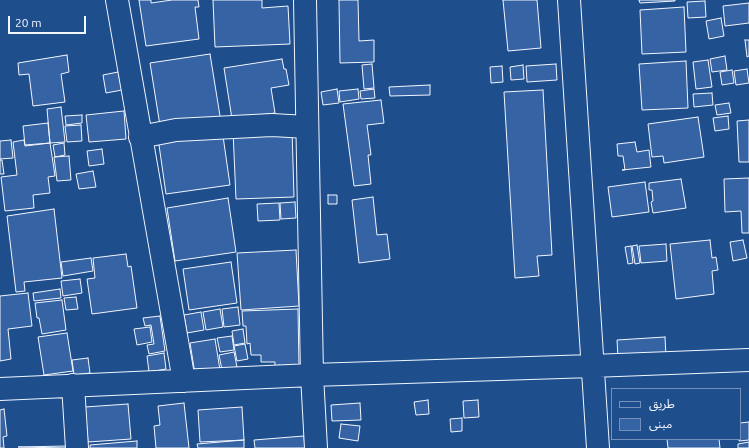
<!DOCTYPE html>
<html>
<head>
<meta charset="utf-8">
<style>
  body { margin:0 }
  #map { position:relative; width:749px; height:448px; overflow:hidden; background:#1f4e8c; font-family:Ubuntu,"Noto Sans Arabic",sans-serif }
  canvas { display:block }
  .legend { position:absolute; left:611px; top:388px; width:130px; height:52px; box-sizing:border-box; background:#1f4e8c; border:1px solid #7391ba; margin:0; padding:5px 7px; list-style:none; font-size:12px; color:#f2f6ff }
  .legend li { display:flex; align-items:center; gap:8px; height:20px }
  .legend b { width:20px; border:1px solid #7391ba }
  .scale { position:absolute; left:8px; top:16px; width:78px; height:18px; box-sizing:border-box; border:2px solid #f2f6ff; border-top:0; padding-left:5px; font-size:12px; line-height:14px; white-space:nowrap; color:#f2f6ff; -webkit-text-stroke:3px #1f4e8c; paint-order:stroke }
</style>
</head>
<body>
<div id="map">
<canvas width="749" height="448"></canvas>
<ul class="legend">
<li><b style="height:5px;background:#1f4e8c"></b>طريق</li>
<li><b style="height:11px;background:#3563a3"></b>مبنى</li>
</ul>
<div class="scale">20 m</div>
</div>
<script>
const c = document.querySelector('canvas').getContext('2d');
c.lineJoin = 'round';
function fill(path, color) { c.fillStyle = color; c.fill(path, 'evenodd'); }
const toPath = rows => new Path2D(rows.map(r => 'M' + r).join(''));
function stroke(path, color, width, dash) { c.strokeStyle = color; c.lineWidth = width; c.lineCap = dash ? 'butt' : 'round'; c.setLineDash(dash || []); c.stroke(path); }
const building = toPath([
  [139,0,151,0,151,3,172,0,198,0,199,7,195,7,199,39,146,46,139,0],
  [213,0,262,0,262,8,288,6,290,44,215,47,213,0],
  [339,0,358,0,359,41,374,40,374,62,340,63,339,0],
  [503,0,537,0,541,48,508,51,503,0],
  [639,0,675,0,675,1,640,3,639,0],
  [705,1,706,17,688,18,687,2,705,1],
  [749,3,749,23,725,26,723,6,749,3],
  [684,7,686,52,642,54,640,10,684,7],
  [721,18,724,36,709,39,706,21,721,18],
  [745,40,749,40,749,56,747,57,745,40],
  [210,54,221,122,161,132,150,63,210,54],
  [67,55,69,72,61,74,65,102,33,106,29,74,19,75,18,63,67,55],
  [725,56,727,70,712,72,710,59,725,56],
  [282,59,284,69,286,69,289,85,271,88,275,113,232,119,224,68,282,59],
  [708,60,712,87,696,89,693,62,708,60],
  [686,61,688,108,642,110,639,64,686,61],
  [372,64,374,88,364,89,362,65,372,64],
  [556,64,557,80,527,82,526,66,556,64],
  [523,65,524,79,511,80,510,67,523,65],
  [502,66,503,82,491,83,490,67,502,66],
  [747,69,749,83,736,85,734,71,747,69],
  [732,70,734,83,722,85,720,72,732,70],
  [118,72,122,90,106,93,103,75,118,72],
  [430,85,430,95,390,96,389,87,430,85],
  [337,89,339,103,323,105,321,92,337,89],
  [358,89,359,99,340,102,339,91,358,89],
  [374,89,375,98,361,99,360,91,374,89],
  [543,90,552,255,537,256,539,276,515,278,504,92,543,90],
  [712,93,713,105,694,107,693,94,712,93],
  [381,100,384,123,367,125,371,155,368,155,371,184,354,186,343,104,381,100],
  [729,103,731,113,717,115,715,105,729,103],
  [61,107,65,142,50,143,47,109,61,107],
  [124,111,126,139,89,142,86,115,124,111],
  [82,115,82,123,66,125,65,116,82,115],
  [728,116,729,129,715,131,713,118,728,116],
  [698,117,704,157,664,163,663,156,652,157,648,124,698,117],
  [749,120,749,162,739,162,737,121,749,120],
  [48,123,50,143,25,145,23,126,48,123],
  [81,125,82,141,67,142,65,126,81,125],
  [222,129,230,185,166,194,158,138,222,129],
  [292,129,294,197,236,199,233,131,292,129],
  [11,140,13,158,0,159,0,141,11,140],
  [24,140,25,146,50,143,55,176,48,177,50,193,33,195,34,208,5,211,1,177,17,175,13,142,24,140],
  [635,142,637,152,649,150,651,167,622,170,625,170,623,156,618,156,617,144,635,142],
  [64,143,65,155,55,157,53,145,64,143],
  [102,149,104,164,89,166,87,151,102,149],
  [69,156,71,180,57,181,54,157,69,156],
  [0,160,2,160,4,174,0,174,0,160],
  [93,171,96,187,79,189,76,174,93,171],
  [749,178,749,233,742,233,741,211,725,212,724,179,749,178],
  [681,179,686,208,653,213,651,202,653,201,652,190,649,190,649,183,681,179],
  [645,182,649,212,612,217,608,187,645,182],
  [328,195,337,195,337,204,328,204,328,195],
  [373,197,377,235,387,234,390,259,359,263,352,200,373,197],
  [228,198,236,252,175,261,167,208,228,198],
  [295,202,296,218,281,219,280,203,295,202],
  [279,203,280,220,258,221,257,204,279,203],
  [54,209,62,278,24,282,25,291,16,292,7,216,54,209],
  [710,240,712,258,716,257,718,270,712,271,714,294,676,299,670,244,710,240],
  [743,240,747,258,733,261,730,242,743,240],
  [666,244,667,261,641,263,639,246,666,244],
  [637,245,640,263,635,264,632,246,637,245],
  [631,246,633,263,628,264,625,247,631,246],
  [296,250,299,306,241,310,237,253,296,250],
  [126,254,128,267,131,266,137,308,92,314,87,279,95,278,93,258,126,254],
  [91,258,93,271,63,276,61,262,91,258],
  [231,262,237,303,189,310,183,269,231,262],
  [80,279,82,293,63,296,61,281,80,279],
  [60,289,61,298,34,301,33,293,60,289],
  [28,293,32,326,8,329,11,359,0,361,0,296,28,293],
  [76,297,78,309,66,310,64,298,76,297],
  [62,300,66,330,42,334,39,318,37,318,35,303,62,300],
  [238,307,240,325,224,327,222,309,238,307],
  [220,309,223,327,206,330,203,312,220,309],
  [298,309,299,367,280,368,280,365,275,366,275,362,261,362,261,355,251,355,250,343,247,344,246,326,243,326,242,311,298,309],
  [201,312,204,330,187,333,184,315,201,312],
  [160,316,165,351,149,354,147,345,154,344,151,325,145,326,143,318,160,316],
  [150,327,152,342,137,345,134,329,150,327],
  [243,329,245,343,234,345,232,331,243,329],
  [67,333,73,371,44,375,38,337,67,333],
  [232,336,234,350,220,352,217,338,232,336],
  [665,337,666,356,618,358,617,340,665,337],
  [215,339,220,370,195,374,190,343,215,339],
  [245,344,248,359,237,361,234,346,245,344],
  [234,352,237,367,222,370,219,355,234,352],
  [164,353,166,369,149,372,147,356,164,353],
  [88,358,90,373,74,375,72,360,88,358],
  [428,400,429,414,416,415,414,402,428,400],
  [478,400,479,417,464,418,463,401,478,400],
  [184,403,189,448,156,448,154,426,160,425,158,406,184,403],
  [360,403,361,420,332,421,331,405,360,403],
  [128,404,131,439,88,442,85,407,128,404],
  [242,407,244,440,200,442,198,410,242,407],
  [4,409,7,436,3,437,4,448,0,448,0,410,4,409],
  [462,418,462,431,451,432,450,419,462,418],
  [749,422,749,440,739,441,740,423,749,422],
  [341,424,360,426,358,441,339,438,341,424],
  [304,436,305,448,255,448,254,440,304,436],
  [667,439,719,439,720,448,668,448,667,439],
  [244,440,244,448,198,448,197,444,244,440],
  [137,441,137,448,90,448,90,445,137,441],
  [749,442,749,448,738,448,738,444,749,442],
  [67,446,67,448,18,447,67,446]
]);
const minor = toPath([
  [117,0,184,381],
  [305,0,312,375,316,448],
  [569,0,598,448],
  [140,137,176,130,272,125,307,127],
  [73,385,77,448],
  [0,389,312,375,592,366,749,360]
]);
fill(building, '#3563a3');
stroke(building, '#f2f6ff', 1);
stroke(minor, '#f2f6ff', 24);
stroke(minor, '#1f4e8c', 22);
</script>
</body>
</html>
